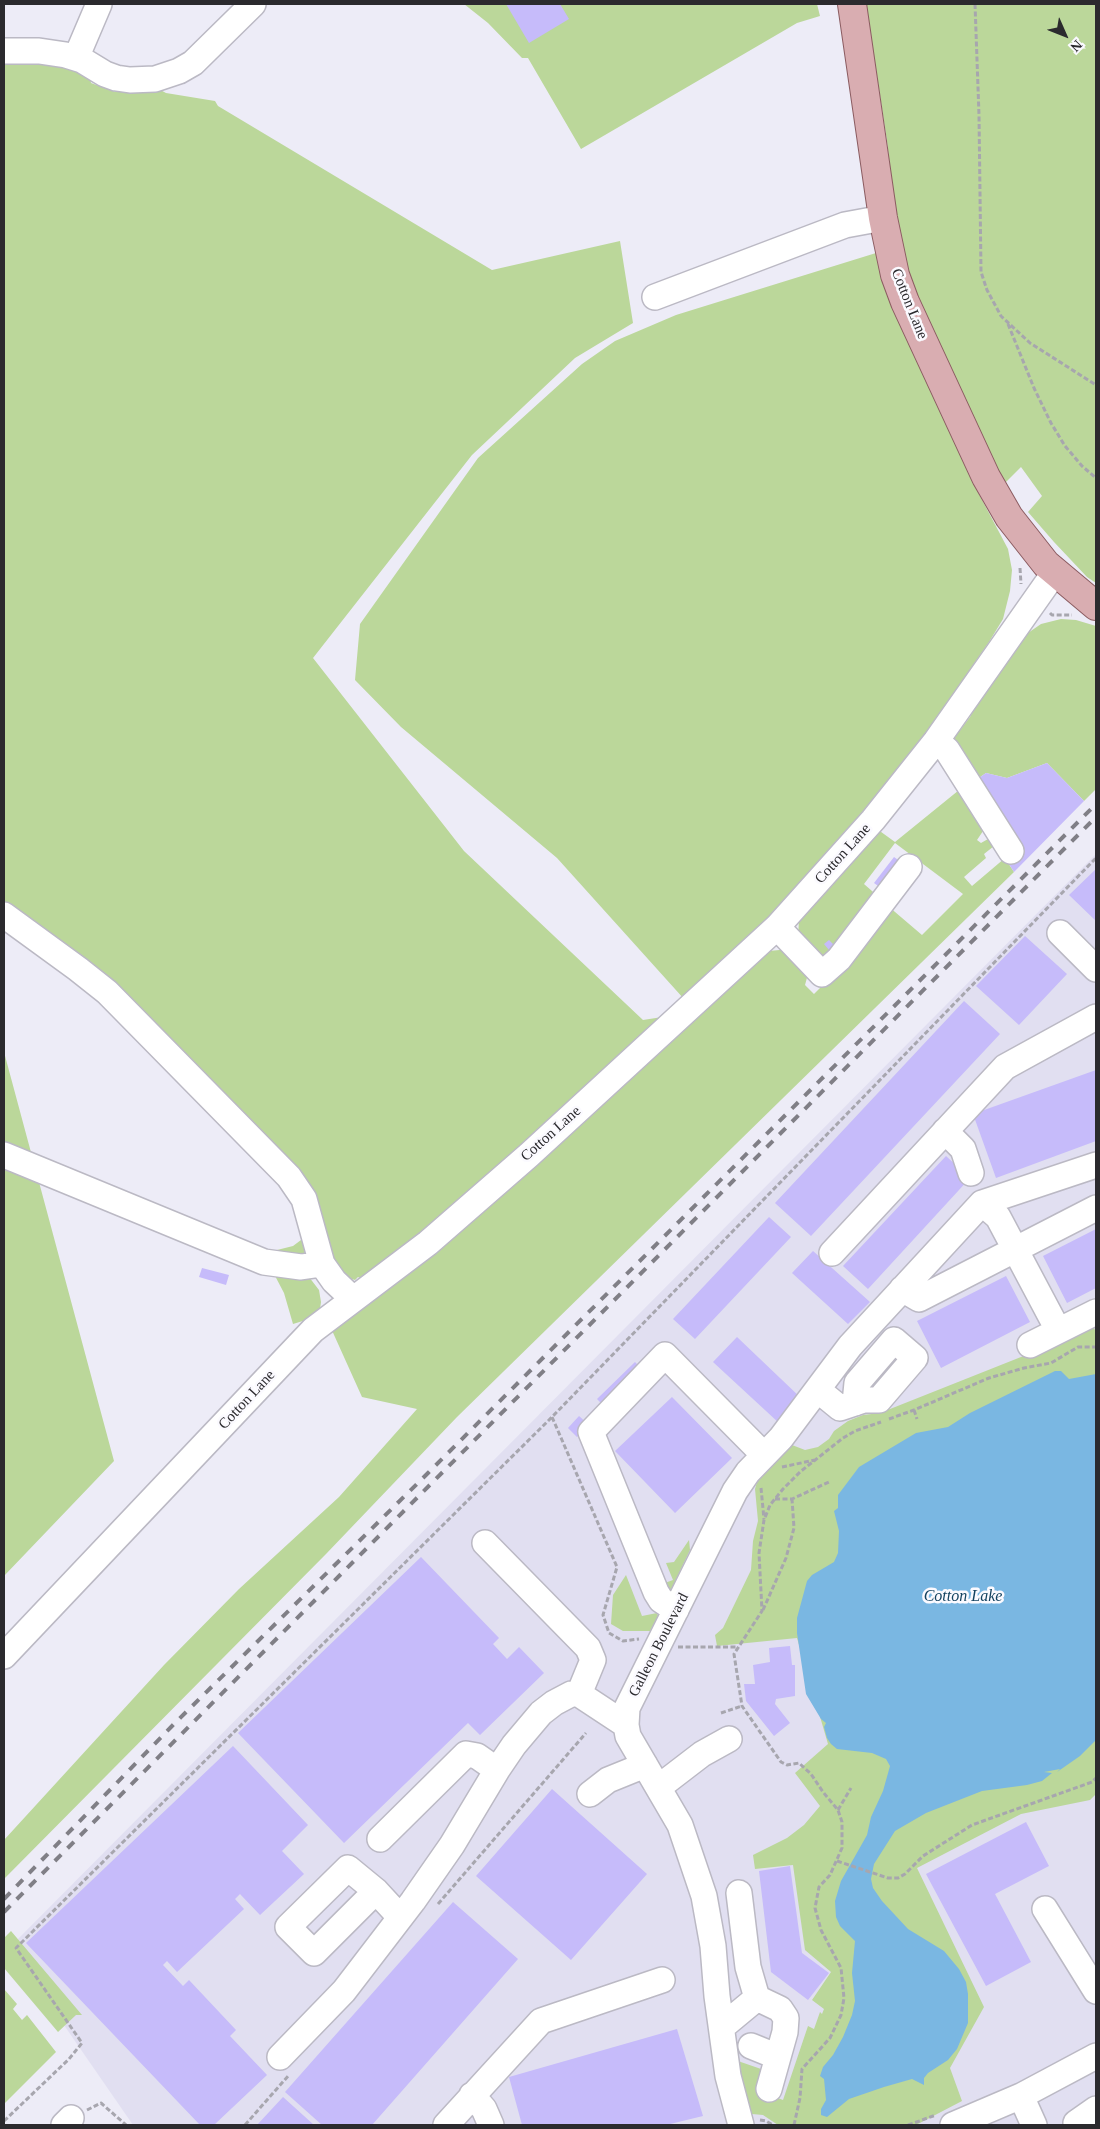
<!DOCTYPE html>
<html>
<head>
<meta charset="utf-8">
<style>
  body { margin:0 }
  #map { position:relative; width:1100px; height:2129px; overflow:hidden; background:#edecf7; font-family:"Times New Roman",serif }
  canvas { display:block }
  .frame { position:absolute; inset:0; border:5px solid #2b2a2e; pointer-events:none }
  .north { position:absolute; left:1040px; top:10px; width:50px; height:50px; -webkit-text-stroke:4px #fbfaff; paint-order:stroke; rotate:134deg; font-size:14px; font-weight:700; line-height:20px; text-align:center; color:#2b2a2e }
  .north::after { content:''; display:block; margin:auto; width:18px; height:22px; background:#2b2a2e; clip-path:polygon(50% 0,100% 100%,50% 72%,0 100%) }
</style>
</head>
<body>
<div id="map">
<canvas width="1100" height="2129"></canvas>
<div class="frame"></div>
<div class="north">N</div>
</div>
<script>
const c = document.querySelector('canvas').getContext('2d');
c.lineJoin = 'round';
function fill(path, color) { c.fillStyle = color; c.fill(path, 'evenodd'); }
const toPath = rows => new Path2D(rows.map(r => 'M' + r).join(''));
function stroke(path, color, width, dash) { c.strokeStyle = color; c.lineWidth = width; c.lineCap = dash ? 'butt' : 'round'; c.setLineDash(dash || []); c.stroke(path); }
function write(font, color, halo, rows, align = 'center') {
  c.font = font + ' "Times New Roman",serif'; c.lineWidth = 5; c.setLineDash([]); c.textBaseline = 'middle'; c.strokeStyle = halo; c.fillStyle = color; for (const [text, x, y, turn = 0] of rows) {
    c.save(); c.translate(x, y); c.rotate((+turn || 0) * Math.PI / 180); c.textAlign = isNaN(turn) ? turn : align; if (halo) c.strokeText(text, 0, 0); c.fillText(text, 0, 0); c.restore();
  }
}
const built = toPath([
  [1096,854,1096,2125,133,2125,10,1947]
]);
const green = toPath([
  [464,4,817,4,820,16,797,23,581,149,528,58,522,58,488,23],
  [866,4,1096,4,1096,583,1087,577,1054,542,1028,512,1042,496,1021,467,1002,486,926,323,899,247,887,141],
  [13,58,18,64,43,65,48,60,89,72,91,83,116,92,125,86,153,86,166,93,215,101,218,106,492,270,620,241,633,323,575,358,472,455,313,658,464,851,643,1020,675,1015,577,1103,368,1277,360,1278,358,1277,355,1280,345,1277,336,1269,309,1195,4,910,4,60],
  [876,253,893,308,971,479,1008,549,1012,570,1010,591,1003,619,989,642,877,804,783,910,684,999,557,858,401,727,355,680,360,624,478,458,582,364,615,341,676,315],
  [1061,619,1076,620,1096,626,1096,789,1084,801,1047,763,1007,778,986,773,973,782,954,750,954,738,970,717,983,690,1025,635,1041,624],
  [964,786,989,827,983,831,977,840,981,843,995,835,999,842,984,854,986,858,964,877,972,886,1005,858,1014,872,457,1417,326,1554,4,1879,4,1840,164,1665,239,1589,339,1497,417,1409,362,1397,330,1326,769,951,790,949,808,974,805,985,814,994,844,964,888,906,922,935,963,894,895,843,864,884,880,898,830,957,818,957,798,940,799,918,877,829,895,842],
  [4,1052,114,1461,4,1576],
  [304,1234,305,1259,276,1257,277,1250,293,1246,301,1240],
  [273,1272,309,1277,319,1290,321,1302,320,1309,306,1320,293,1324,284,1293],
  [1091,1322,1096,1332,1096,1794,1090,1800,1021,1814,917,1868,984,2007,950,2068,962,2101,916,2125,778,2125,763,2115,752,2114,749,2109,735,2060,764,2070,757,2090,783,2100,808,2026,814,2029,820,2012,822,2014,824,2009,812,2000,831,1972,805,1950,793,1865,755,1869,753,1855,787,1838,804,1825,820,1806,795,1773,828,1744,797,1638,717,1646,715,1635,723,1628,751,1570,753,1541,758,1521,755,1489,757,1482,768,1470,767,1468,792,1445,805,1450,818,1447,829,1439,834,1431,848,1421,863,1415,880,1413,1026,1355],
  [689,1540,690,1550,670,1592,662,1584,673,1580,666,1563,674,1562],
  [626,1575,642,1616,657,1613,658,1616,650,1631,623,1631,611,1624,613,1595],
  [11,1931,82,2015,76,2015,58,2032,4,1968,4,1938],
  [4,1989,17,2004,13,2009,22,2020,27,2015,56,2052,4,2104]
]);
const water = toPath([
  [1055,1371,1061,1371,1069,1379,1096,1374,1096,1740,1080,1756,1057,1772,1060,1769,1044,1772,1052,1773,1042,1781,1027,1785,982,1791,926,1813,895,1831,874,1864,871,1879,873,1888,882,1901,908,1929,944,1951,959,1969,966,1982,968,1994,968,2023,957,2049,948,2060,928,2073,924,2078,924,2085,912,2079,884,2087,849,2099,827,2117,821,2115,821,2109,826,2100,824,2079,820,2076,823,2067,833,2055,843,2037,852,2015,855,2001,852,1973,855,1941,840,1926,836,1917,835,1901,841,1881,867,1835,871,1817,883,1791,890,1766,886,1759,872,1753,837,1749,831,1744,827,1738,824,1727,826,1723,821,1719,806,1694,797,1633,797,1618,807,1581,812,1575,834,1562,838,1553,839,1531,834,1511,838,1508,838,1495,859,1467,916,1433,948,1427,970,1413]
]);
const building = toPath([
  [506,4,560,4,569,19,529,43],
  [1047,763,1084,801,1014,872,1005,858,973,782,986,773,1007,778],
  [894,857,901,862,881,888,874,883],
  [1096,869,1096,921,1069,895],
  [1025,936,1067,974,1019,1025,976,986],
  [829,940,834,945,829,950,824,944],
  [964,1001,1000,1034,811,1236,775,1203],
  [1096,1070,1096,1141,996,1178,973,1114],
  [946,1156,970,1178,868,1289,843,1266],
  [769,1217,791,1237,695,1339,673,1319],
  [1096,1229,1096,1288,1067,1303,1043,1256],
  [813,1251,870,1302,848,1324,792,1273],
  [202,1268,229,1275,226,1285,199,1277],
  [1006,1276,1030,1322,941,1368,917,1321],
  [737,1337,802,1399,779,1423,713,1362],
  [635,1362,644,1371,606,1408,597,1399],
  [672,1397,732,1458,675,1513,615,1451],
  [579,1416,589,1425,577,1437,568,1428],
  [421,1557,499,1638,493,1644,507,1659,519,1647,544,1673,480,1735,468,1723,344,1843,238,1733],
  [790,1646,792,1665,795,1665,795,1696,776,1699,775,1704,790,1723,774,1736,746,1701,744,1684,755,1684,753,1665,770,1662,769,1648],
  [233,1746,308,1825,282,1851,304,1874,260,1915,240,1894,235,1899,244,1909,177,1972,167,1961,163,1965,183,1986,189,1980,236,2030,230,2036,267,2075,214,2125,200,2125,26,1943],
  [552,1789,647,1874,571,1960,476,1876],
  [1026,1822,1049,1866,995,1894,1031,1962,986,1986,926,1874],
  [790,1866,802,1953,829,1973,808,2000,771,1972,759,1871],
  [453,1902,518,1959,372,2125,322,2125,285,2092],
  [677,2029,703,2116,666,2125,522,2125,509,2077],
  [283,2097,314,2125,257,2125]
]);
const path = toPath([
  [975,4,979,115,981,272,987,290,1001,316,1030,343,1096,385],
  [1008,324,1034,388,1051,423,1065,446,1082,466,1096,478],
  [1020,568,1021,584],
  [1050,613,1052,615,1072,615],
  [914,1410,917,1419],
  [552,1417,617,1567,603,1615,609,1633,623,1641,639,1639],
  [889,1419,914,1410,989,1378,1024,1368,1051,1363,1078,1347,1096,1347],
  [782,1467,815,1460],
  [761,1488,764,1519],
  [775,1499,792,1499,829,1482],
  [763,1610,786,1558,794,1528,792,1499],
  [678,1647,737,1647],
  [721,1713,742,1706],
  [838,1810,851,1788],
  [837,1861,888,1878,898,1878,905,1874,923,1856,972,1825,1092,1782,1096,1778],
  [438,1904,586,1733],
  [87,2110,101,2103,126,2125],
  [760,2120,766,2121,773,2125],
  [4,2121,69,2059,82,2043,16,1948,552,1417,1096,858],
  [245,2125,289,2075],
  [794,2125,800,2098,802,2069,830,2038,841,2015,844,1998,841,1968,821,1930,815,1908,819,1887,830,1875,842,1848,842,1822,838,1810,823,1792,811,1774,799,1763,787,1765,781,1762,742,1706,734,1654,762,1611,759,1553,764,1520,770,1505,783,1489,800,1472,843,1438,855,1431,881,1422],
  [908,2125,936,2115]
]);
const minor = toPath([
  [4,51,39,51,66,55,82,60,105,74,116,78,130,80,155,79,179,71,193,63,253,4],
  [76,58,99,4],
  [655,297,845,225,883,218],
  [936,741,947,750,1011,851],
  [4,915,78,969,107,992,289,1177,304,1199,322,1264,334,1281,353,1299],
  [777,927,822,974,839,959,909,867],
  [1060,933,1096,969],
  [945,1131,963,1149,971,1173],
  [4,1155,264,1262,301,1267,322,1264],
  [982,1203,998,1217,1058,1330],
  [832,1253,1005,1067,1096,1017],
  [902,1289,919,1299,1096,1208],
  [1030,1345,1096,1312],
  [818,1390,840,1408,864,1400,879,1400,915,1358,894,1340,857,1383,855,1403],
  [485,1543,588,1648,593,1660,579,1694],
  [676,1610,661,1600,656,1592,591,1432,665,1355,764,1455],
  [4,1656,313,1330,428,1243,529,1155,777,927,873,820,936,741,1055,572],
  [659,1787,702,1754,729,1739],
  [590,1794,608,1780,645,1765],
  [380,1839,466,1754,477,1756,497,1770],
  [376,1891,314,1953,288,1927,348,1868,376,1891,400,1917],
  [739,1893,748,1967,757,1998],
  [1045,1909,1096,1991],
  [757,1998,780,2009,786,2018,785,2032,769,2089],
  [722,2027,757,1998],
  [751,2046,778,2057],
  [280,2057,344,1991,413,1901,452,1845,497,1770,514,1745,541,1713,554,1703,571,1694,579,1694,626,1725],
  [472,2095,484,2109,491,2125],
  [1021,2096,1034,2125],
  [64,2125,71,2118],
  [446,2125,541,2021,662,1980],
  [741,2125,728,2076,717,1996,713,1946,704,1896,680,1825,628,1736,626,1725,627,1708,735,1491,748,1472,781,1438,850,1346,982,1203,1096,1165],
  [953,2125,1021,2096,1096,2056],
  [1077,2125,1076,2123,1096,2109]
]);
const major = toPath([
  [852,4,883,218,895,275,905,302,986,477,1009,517,1046,564,1096,606]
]);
const rail = toPath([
  [4,1899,173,1725,428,1473,1096,804],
  [4,1912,1096,817]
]);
const streetNames = [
  ["Cotton Lane",909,304,68],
  ["Cotton Lane",843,854,-48],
  ["Cotton Lane",551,1134,-42],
  ["Cotton Lane",247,1400,-47],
  ["Galleon Boulevard",659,1645,-63]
];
const waterNames = [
  ["Cotton Lake",963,1597]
];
fill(built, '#e1dff1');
fill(green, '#bbd79a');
fill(water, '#7ab7e2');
fill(building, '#c6bbfa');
stroke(minor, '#bbb9c4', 28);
stroke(major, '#8b5c61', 30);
stroke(path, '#a7a6ae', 3, [5, 2.5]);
stroke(minor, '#fff', 25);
stroke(major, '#d9adb1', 28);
stroke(rail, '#807f86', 4, [9, 9]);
write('15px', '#2b2a2e', '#fbfaff', streetNames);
write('italic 16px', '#134260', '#fbfaff', waterNames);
</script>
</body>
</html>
